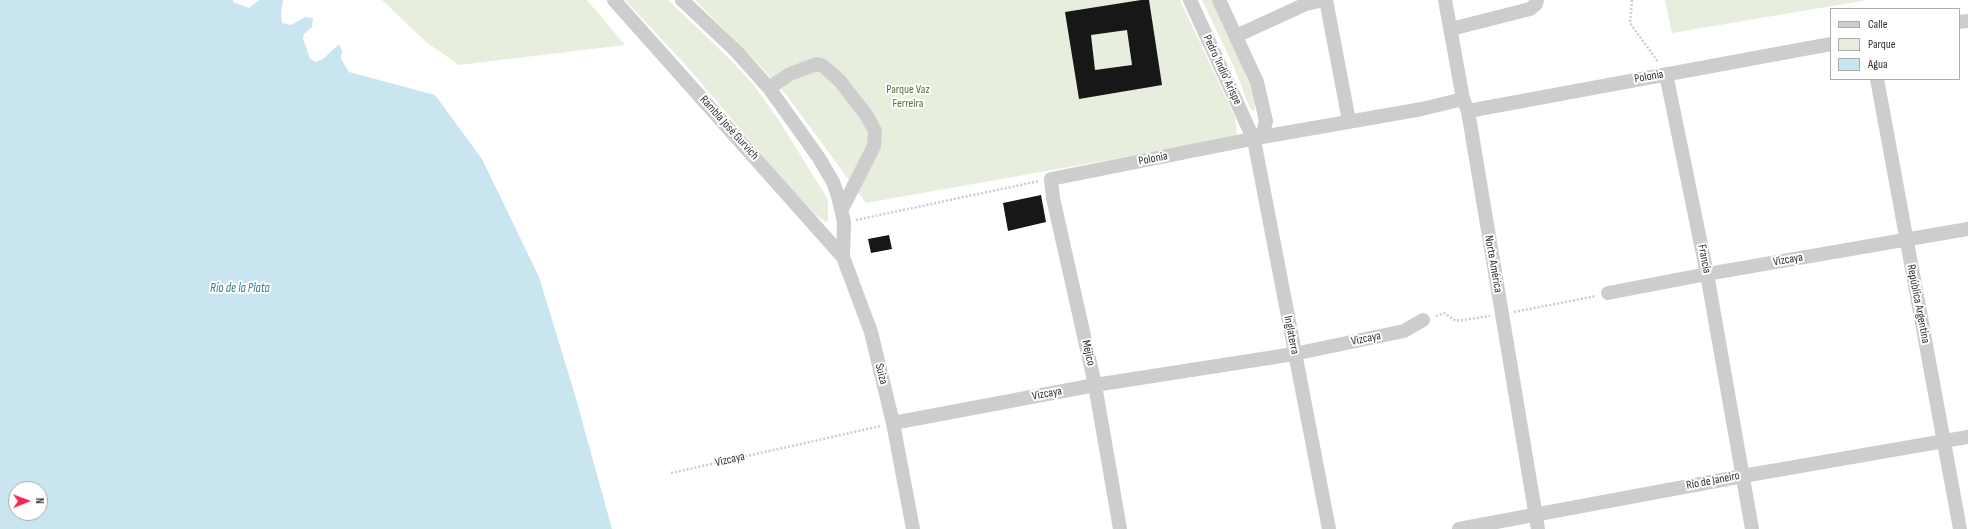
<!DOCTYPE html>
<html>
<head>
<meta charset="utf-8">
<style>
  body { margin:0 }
  #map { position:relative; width:1968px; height:529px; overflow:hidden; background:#fff; font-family:"Sofia Sans Condensed",sans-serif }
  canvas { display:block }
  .legend { position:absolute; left:1830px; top:8px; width:130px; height:72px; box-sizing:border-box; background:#fff; border:1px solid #acacac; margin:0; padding:5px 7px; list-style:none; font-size:12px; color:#303030 }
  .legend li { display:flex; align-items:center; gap:8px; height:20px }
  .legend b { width:20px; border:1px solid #acacac }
  .north { position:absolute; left:8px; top:481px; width:40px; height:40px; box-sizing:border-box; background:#fff; border:1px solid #acacac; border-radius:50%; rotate:89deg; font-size:11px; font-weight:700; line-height:16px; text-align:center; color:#303030 }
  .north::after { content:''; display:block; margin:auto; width:14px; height:18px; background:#f4264c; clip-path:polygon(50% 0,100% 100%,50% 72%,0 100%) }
</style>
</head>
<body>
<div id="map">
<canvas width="1968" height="529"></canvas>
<ul class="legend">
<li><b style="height:5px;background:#cdcdcd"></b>Calle</li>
<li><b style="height:11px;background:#e8eede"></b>Parque</li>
<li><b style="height:11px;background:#c9e5ef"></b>Agua</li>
</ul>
<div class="north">N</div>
</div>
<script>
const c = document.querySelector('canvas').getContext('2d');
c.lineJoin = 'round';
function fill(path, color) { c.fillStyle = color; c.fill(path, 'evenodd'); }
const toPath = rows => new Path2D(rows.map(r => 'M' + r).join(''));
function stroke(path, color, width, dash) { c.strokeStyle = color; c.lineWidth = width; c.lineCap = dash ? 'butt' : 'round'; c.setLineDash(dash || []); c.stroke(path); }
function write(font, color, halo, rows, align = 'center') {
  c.font = font + ' "Sofia Sans Condensed",sans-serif'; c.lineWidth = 4; c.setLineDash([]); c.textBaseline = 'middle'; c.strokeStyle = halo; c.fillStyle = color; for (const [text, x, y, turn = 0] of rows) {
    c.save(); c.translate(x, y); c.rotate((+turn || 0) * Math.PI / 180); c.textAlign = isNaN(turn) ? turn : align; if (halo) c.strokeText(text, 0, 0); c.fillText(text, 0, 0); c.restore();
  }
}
const green = toPath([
  [382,0,587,0,625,45,459,65,426,42],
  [625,0,668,0,731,60,753,84,778,119,824,193,828,200,828,221,825,222,813,212,787,185,692,72],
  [695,0,1180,0,1235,117,1237,134,1232,138,866,203,787,96,762,68],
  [1202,0,1214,0,1251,87,1255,101,1254,111,1250,108,1233,65],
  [1665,0,1868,0,1672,33]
]);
const water = toPath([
  [0,0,233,0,233,2,249,8,259,0,283,0,281,13,282,23,291,25,305,17,313,18,312,27,304,34,303,38,310,59,316,62,323,59,339,44,342,51,341,59,349,72,435,95,482,159,539,277,575,395,612,529,0,529],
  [16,489,40,489,40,513,16,513]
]);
const building = toPath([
  [1141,0,1149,0,1162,85,1079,99,1065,12],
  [1127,30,1132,65,1095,70,1091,35],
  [1041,195,1046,222,1008,231,1003,203],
  [889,235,892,249,871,253,868,239]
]);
const path = toPath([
  [1632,0,1630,23,1658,62],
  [856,220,1039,181],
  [1514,312,1596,296],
  [1436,316,1444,313,1456,321,1490,316],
  [671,473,881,426]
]);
const minor = toPath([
  [614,0,843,257],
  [682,0,736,51,769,88,819,158,833,182,838,196,844,222,843,257,871,332,893,423,913,529],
  [1190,0,1254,140,1329,529],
  [1219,0,1257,82,1266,121,1262,137],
  [1326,0,1349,121],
  [1445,0,1463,99,1468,111,1538,529],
  [1959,22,1968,21],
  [1451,29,1530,9,1536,4,1537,0],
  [1236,36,1306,4,1324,0],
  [1666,74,1707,274,1752,529],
  [1877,79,1960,529],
  [769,88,790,74,817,64,823,66,840,81,867,116,875,131,874,146,842,209],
  [1468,111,1831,44],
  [1608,293,1707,274,1968,229],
  [893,423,1095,385,1294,354,1404,331,1423,320],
  [1120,529,1095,385,1053,198,1051,179,1262,137,1422,109,1463,99],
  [1459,529,1743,476,1968,437]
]);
const streetNames = [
  ["Pedro 'indio' Arispe",1222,70,65],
  ["Polonia",1649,77,-10],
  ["Rambla José Gurvich",729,128,48],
  ["Polonia",1153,159,-11],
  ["Francia",1704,259,79],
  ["Vizcaya",1788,260,-10],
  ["Norte América",1493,264,80],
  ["República Argentina",1918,304,79],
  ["Inglaterra",1291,335,79],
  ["Vizcaya",1366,339,-12],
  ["Méjico",1088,353,77],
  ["Suiza",881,374,76],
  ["Vizcaya",1047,394,-11],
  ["Vizcaya",730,460,-13],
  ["Río de Janeiro",1713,481,-11]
];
const parkNames = [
  ["Parque Vaz",908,90],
  ["Ferreira",908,104]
];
const waterNames = [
  ["Río de la Plata",240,289]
];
fill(green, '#e8eede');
fill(water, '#c9e5ef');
fill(building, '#171717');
stroke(path, '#cdcdcd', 2.5, [2, 2]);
stroke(minor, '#cdcdcd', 14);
write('12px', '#303030', '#fff', streetNames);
write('12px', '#597139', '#fff', parkNames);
write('italic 13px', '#377f9a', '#fff', waterNames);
</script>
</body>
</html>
